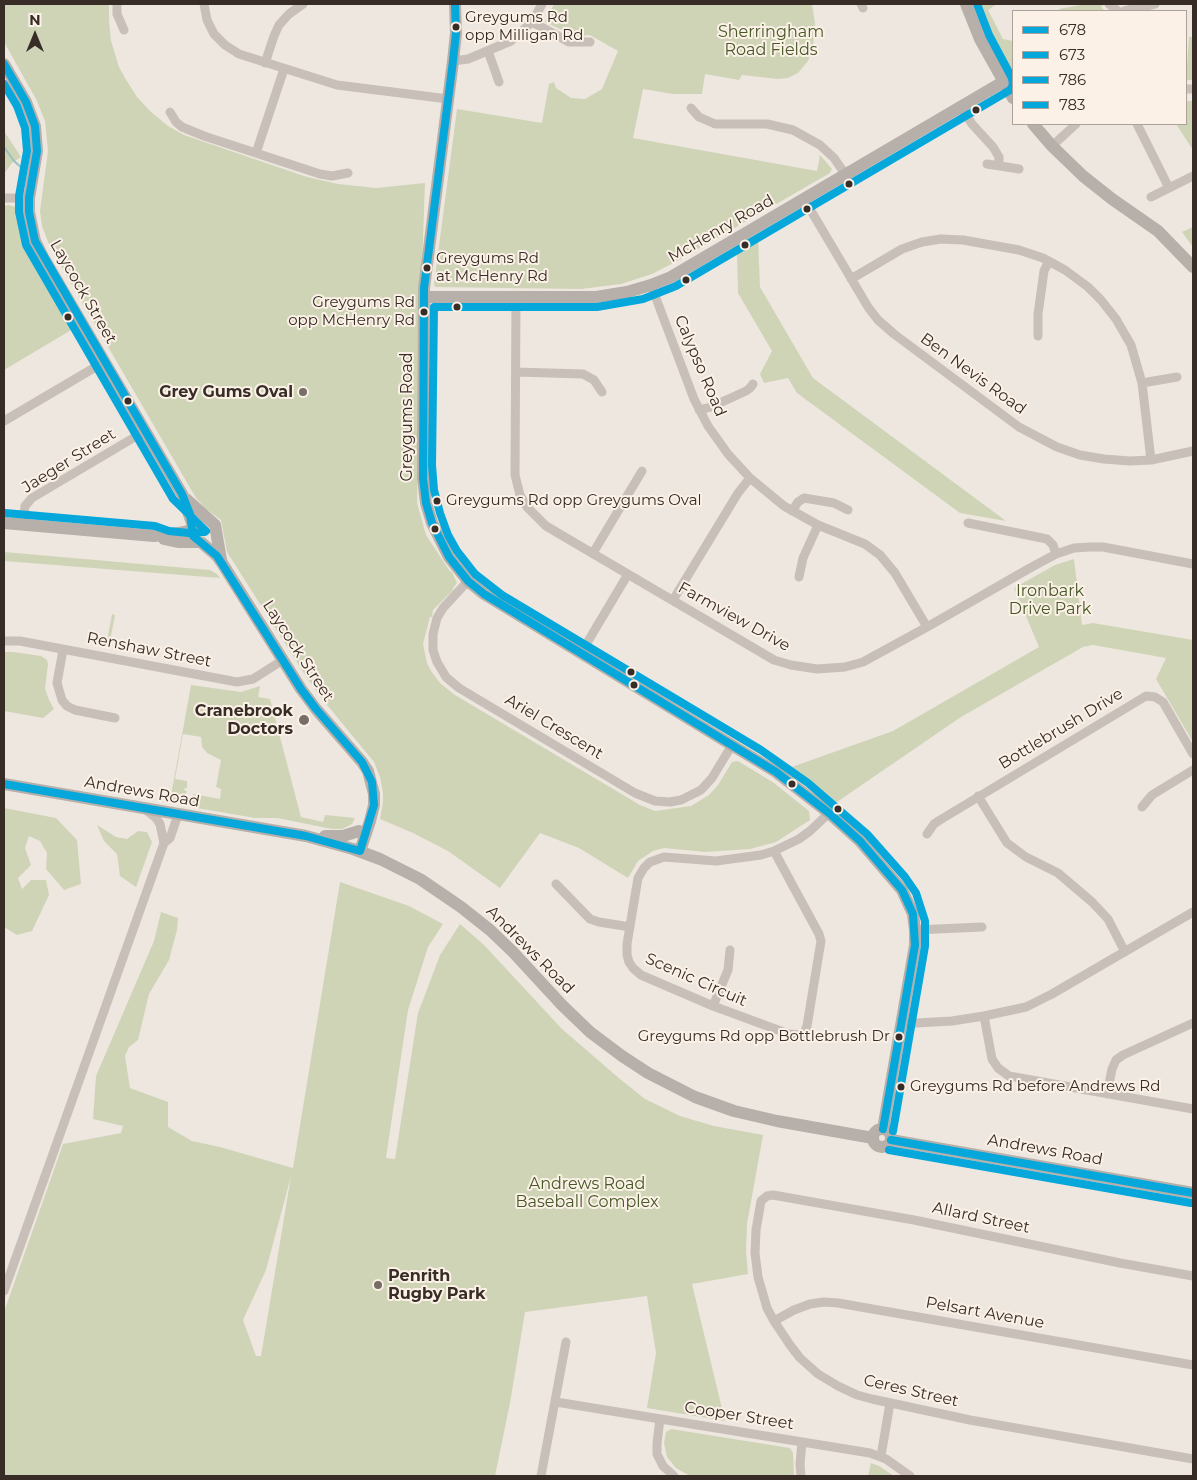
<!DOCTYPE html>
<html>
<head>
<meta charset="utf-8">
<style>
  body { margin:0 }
  #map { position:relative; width:1197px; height:1480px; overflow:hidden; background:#eee7df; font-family:Montserrat,sans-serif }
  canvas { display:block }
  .frame { position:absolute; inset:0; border:5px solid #382c26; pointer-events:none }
  .legend { position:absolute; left:1012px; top:10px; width:175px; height:115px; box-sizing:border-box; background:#fbf1e6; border:1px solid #ada299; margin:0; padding:6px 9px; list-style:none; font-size:15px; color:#382c26 }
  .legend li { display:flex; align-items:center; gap:10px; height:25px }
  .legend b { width:25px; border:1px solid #ada299 }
  .north { position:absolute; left:10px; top:10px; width:50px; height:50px; -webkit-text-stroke:4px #fbf1e6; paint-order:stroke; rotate:0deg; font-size:14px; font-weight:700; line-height:20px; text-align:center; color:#382c26 }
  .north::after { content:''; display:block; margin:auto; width:18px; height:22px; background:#382c26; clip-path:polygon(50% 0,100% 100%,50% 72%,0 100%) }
</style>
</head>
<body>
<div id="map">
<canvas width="1197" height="1480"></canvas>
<div class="frame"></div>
<ul class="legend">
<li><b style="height:6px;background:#06a7db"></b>678</li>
<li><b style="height:6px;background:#06a7db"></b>673</li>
<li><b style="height:6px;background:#06a7db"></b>786</li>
<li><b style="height:6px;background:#06a7db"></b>783</li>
</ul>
<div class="north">N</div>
</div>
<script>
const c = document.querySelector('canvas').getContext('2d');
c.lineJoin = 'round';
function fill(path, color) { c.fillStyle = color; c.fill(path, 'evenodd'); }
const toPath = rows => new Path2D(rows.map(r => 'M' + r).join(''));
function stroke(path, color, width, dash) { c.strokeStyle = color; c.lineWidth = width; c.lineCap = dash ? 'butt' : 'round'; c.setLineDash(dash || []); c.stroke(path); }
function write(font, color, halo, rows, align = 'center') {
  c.font = font + ' Montserrat,sans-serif'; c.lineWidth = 4; c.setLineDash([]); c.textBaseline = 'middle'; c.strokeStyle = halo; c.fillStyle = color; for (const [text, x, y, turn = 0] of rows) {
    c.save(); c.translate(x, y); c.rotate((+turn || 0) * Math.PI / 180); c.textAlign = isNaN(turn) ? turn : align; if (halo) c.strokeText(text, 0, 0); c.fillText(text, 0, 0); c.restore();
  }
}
const green = toPath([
  [4,4,109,4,109,20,111,41,119,67,125,78,137,97,150,111,168,126,184,135,307,177,338,184,376,188,425,183,421,293,417,503,426,535,449,570,452,572,457,583,453,588,453,590,433,610,432,617,430,617,423,644,427,663,431,671,441,684,455,695,640,805,655,811,691,806,709,795,718,785,732,762,738,761,774,783,809,811,810,820,776,842,750,849,705,852,664,848,653,851,638,861,628,878,579,848,540,833,500,888,448,851,413,833,380,819,383,802,383,793,380,777,374,762,323,700,307,678,227,552,221,520,205,508,196,498,50,247,42,226,40,211,48,151,45,121,36,99,4,42],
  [554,4,812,4,815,23,813,48,808,61,798,73,788,78,778,79,742,75,739,80,705,74,702,94,673,94,643,89,633,138,817,171,820,155,832,169,830,173,679,260,652,274,621,284,581,289,435,287,434,284,457,109,542,123,549,84,554,82,556,88,571,98,585,99,602,89,618,51,590,35,575,36,545,22],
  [976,4,997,4,988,10,1003,39,1013,41,1013,79,993,43],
  [1086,4,1104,4,1101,7,1105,11,1059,11,1059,9],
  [1189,37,1193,37,1193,80,1186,80],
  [1186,101,1193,101,1193,150,1176,124,1186,124],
  [4,131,21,157,12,163,4,174],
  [8,205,16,207,18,209,20,228,27,251,73,329,4,370,4,206],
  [1193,227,1193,247,1182,232],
  [758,238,760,287,813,378,1006,521,960,513,797,393,788,378,764,383,760,374,772,351,738,293,737,251],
  [4,552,210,570,217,574,220,578,4,561],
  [1074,559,1082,625,1093,623,1193,640,1193,742,1156,679,1166,658,1093,645,1083,647,961,717,834,804,789,768,893,731,1039,647,1014,588,1055,565],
  [112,614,115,615,109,646,89,642,90,638,107,641],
  [4,652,13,652,41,656,47,660,48,664,45,689,49,700,54,709,43,718,4,711],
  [191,685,241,692,260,686,258,697,270,699,301,817,323,822,325,815,355,818,352,824,342,829,332,829,277,818,255,818,197,808,190,802,193,794,220,799,221,789,216,787,221,760,207,753,202,747,201,737,183,734,175,779,187,781,187,788,185,788,184,790,187,791,182,803,170,801],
  [4,808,56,818,77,840,81,884,64,890,46,869,47,853,40,841,29,836,25,848,31,865,18,878,22,889,31,880,46,880,49,895,32,931,17,935,4,927],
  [97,825,116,837,127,839,138,831,147,832,152,842,136,887,120,876,117,854,104,841],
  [340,882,409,906,443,924,428,947,408,1010,386,1158,395,1159,418,1013,440,955,460,924,484,945,562,1029,620,1079,645,1099,680,1116,714,1126,763,1135,747,1224,746,1251,748,1274,692,1284,725,1421,647,1408,656,1353,647,1296,525,1312,510,1403,495,1476,4,1476,4,1312,63,1144,121,1133,123,1126,93,1119,96,1076,154,941,161,912,178,918,177,930,169,960,149,994,138,1040,129,1047,125,1056,130,1088,168,1102,168,1127,192,1141,220,1147,293,1168],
  [291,1176,261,1356,256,1356,243,1320,266,1270],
  [671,1429,790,1448,793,1453,794,1476,690,1476,676,1468,667,1457,664,1443,666,1432],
  [871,1463,879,1466,894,1476,868,1476]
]);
const stream = toPath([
  [4,147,14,161,23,169]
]);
const street = toPath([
  [117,4,117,14,124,30],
  [204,4,207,20,214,34,225,45,239,54,337,85,448,99],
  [861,4,863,8],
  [1109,4,1118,11],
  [1124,11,1155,4],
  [532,22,569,42,590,42],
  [488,51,499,82],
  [453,61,468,59,511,41,532,22,542,4],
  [265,63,274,36,279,25,289,14,303,4],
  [1186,89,1193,89],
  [961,107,972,124,993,147,999,157,999,166],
  [691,108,699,117,715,124,767,124,793,130,820,145,834,158,845,174],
  [170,112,176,122,182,127,204,136,320,174,332,176,348,173],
  [1137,124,1169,188],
  [1052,146,1076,124],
  [256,153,284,69],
  [987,164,1019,169],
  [1151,197,1193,176],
  [4,198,29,198],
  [804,199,868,307,878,320,894,334,1019,427,1057,447,1080,455,1104,459,1130,461,1151,460,1193,451],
  [851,279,902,249,922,242,941,239,963,240,1019,250,1043,258,1065,270,1088,287,1101,300,1116,319,1131,345,1142,383,1151,460],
  [651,285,694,399,708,426,728,454,750,478,784,506,818,525,865,544,880,555,895,573,927,627],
  [516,297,515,475,520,495,527,507,546,526,774,660,791,665,817,669,845,667,863,662,927,627,1030,568,1056,554,1074,548,1090,547,1103,547,1193,564],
  [1038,336,1038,314,1044,271,1049,261],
  [516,372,583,374,594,380,602,392],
  [1142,383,1177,377],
  [699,410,711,407,746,391,750,388,753,384],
  [4,421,104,362],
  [792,511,798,502,804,498,834,503,848,510],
  [968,523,1047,539,1053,545,1056,554],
  [23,525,25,506,32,498,145,431],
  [593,553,642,471],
  [799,577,803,558,818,525],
  [468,581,443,608,437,618,433,634,433,650,437,662,446,677,459,688,635,793,655,801,670,802,681,800,701,790,712,778,732,745],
  [673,600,738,493,750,478],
  [4,641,20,641,237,682,253,679,283,660],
  [63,650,57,683,62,700,67,706,75,710,115,718],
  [581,653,628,574],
  [978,796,1007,843,1026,857,1058,873,1092,902,1108,919,1125,952],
  [1142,807,1152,795,1193,770],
  [146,810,156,818,160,824,164,843],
  [927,834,934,824,940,820,1146,696,1155,697,1163,702,1193,754],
  [774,851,819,934,821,941,807,1026,804,1033,800,1035,789,1034,713,1006,641,975,633,968,629,962,627,955,627,944,638,878,644,868,650,862,664,857,716,861,761,855,774,851,799,839,810,831,829,813],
  [556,884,590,919,599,922,630,927],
  [915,930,982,927],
  [713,1006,728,970,730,950],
  [984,1016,992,1059,998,1068,1009,1076,1193,1109],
  [903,1021,916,1023,952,1021,984,1016,1026,1007,1052,994,1193,912],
  [1107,1094,1112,1069,1116,1060,1123,1055,1193,1023],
  [1193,1276,1120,1263,914,1220,773,1195,767,1196,761,1201,756,1230,755,1253,758,1277,767,1308,774,1321,790,1345,800,1358,818,1374,838,1386,857,1395,872,1399,970,1420,1193,1459],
  [4,1291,164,843,170,838,178,815],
  [774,1321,794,1310,810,1304,824,1302,838,1303,1193,1365],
  [556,1402,870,1453,886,1459,910,1476],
  [660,1419,657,1443,657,1454,663,1466,674,1476],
  [881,1456,890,1403],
  [541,1476,566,1342],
  [801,1476,800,1464,802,1442]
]);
const secondary = toPath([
  [455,4,456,33,453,61,424,288,423,478,426,503,432,523,449,557,468,581,484,594,776,772,829,813,860,841,902,890,913,914,915,930,915,945,883,1129],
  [966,4,980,39,1013,98],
  [4,64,26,102,35,126,37,151,29,198,29,212,35,241,43,257,182,494,193,526],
  [1033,124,1052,146,1083,176,1112,199,1158,231,1193,267],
  [424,297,596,297,627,292,651,285,671,277,1003,82],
  [186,499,215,525,221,560],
  [4,523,154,536,179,533,192,530],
  [164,539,178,542,199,542],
  [202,543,217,556,222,563,301,689,316,709,362,762,368,771,374,794,374,805,370,821,360,851],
  [4,784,306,836,353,849,380,859,420,879,461,907,490,930,513,952,562,1005,590,1032,622,1056,648,1073,695,1097,734,1111,777,1121,873,1138],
  [325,836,343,836,359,831],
  '873 1138a9 9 0 1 1 18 0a9 9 0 1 1-18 0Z',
  [891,1140,1193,1193]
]);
const bus1 = toPath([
  [455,4,456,33,453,61,424,288,423,478,426,503,432,523,449,557,468,581,484,594,776,772,829,813,860,841,902,890,913,914,915,945,883,1129],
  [891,1140,1193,1193]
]);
const bus2 = toPath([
  [4,64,26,102,35,126,37,151,29,198,29,212,35,241,182,494,190,514,193,536,217,556,301,689,316,709,362,762,372,782,374,805,360,851,306,836,4,784]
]);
const bus3 = toPath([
  [893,1131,925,946,925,921,916,893,905,877,867,834,808,783,761,750,502,595,475,574,457,551,448,535,440,513,434,490,432,465,434,307,597,307,643,299,676,286,1010,90,1013,85,1012,78,989,35,977,4],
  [889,1150,1191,1203]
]);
const bus4 = toPath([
  [4,84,17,106,25,128,27,151,19,196,19,212,26,245,173,499,206,531,205,532,189,533,169,531,155,526,5,513]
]);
const markers = [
  [456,27,4.5,"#382c26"],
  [976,110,4.5,"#382c26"],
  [849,184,4.5,"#382c26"],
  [807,209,4.5,"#382c26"],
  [745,245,4.5,"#382c26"],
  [427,268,4.5,"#382c26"],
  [686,280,4.5,"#382c26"],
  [457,307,4.5,"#382c26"],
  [424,312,4.5,"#382c26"],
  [68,317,4.5,"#382c26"],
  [303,392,5,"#786d67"],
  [128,401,4.5,"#382c26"],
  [437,501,4.5,"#382c26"],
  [435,529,4.5,"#382c26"],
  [631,672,4.5,"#382c26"],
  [634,685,4.5,"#382c26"],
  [304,720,6,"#786d67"],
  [792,784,4.5,"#382c26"],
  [838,809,4.5,"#382c26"],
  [899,1037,4.5,"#382c26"],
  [901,1087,4.5,"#382c26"],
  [378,1285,5,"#786d67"]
];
const busNames = [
  ["Greygums Rd",465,18],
  ["opp Milligan Rd",465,36],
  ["Greygums Rd",436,259],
  ["at McHenry Rd",436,277],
  ["Greygums Rd",415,303,"right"],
  ["opp McHenry Rd",415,321,"right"],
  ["Greygums Rd opp Greygums Oval",446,501],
  ["Greygums Rd opp Bottlebrush Dr",890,1037,"right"],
  ["Greygums Rd before Andrews Rd",910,1087]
];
const parkNames = [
  ["Sherringham",771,32],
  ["Road Fields",771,50],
  ["Ironbark",1050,591],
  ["Drive Park",1050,609],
  ["Andrews Road",587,1184],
  ["Baseball Complex",587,1202]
];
const streetNames = [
  ["McHenry Road",721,229,-30],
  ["Laycock Street",83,292,60],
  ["Calypso Road",700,366,67],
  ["Ben Nevis Road",973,374,36],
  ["Greygums Road",407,417,-90],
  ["Jaeger Street",69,461,-32],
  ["Farmview Drive",734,617,29],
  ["Renshaw Street",149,650,11],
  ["Laycock Street",298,651,57],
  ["Ariel Crescent",554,727,31],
  ["Bottlebrush Drive",1061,729,-31],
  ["Andrews Road",142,792,10],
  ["Andrews Road",530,950,45],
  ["Scenic Circuit",696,980,24],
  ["Andrews Road",1045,1150,10],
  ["Allard Street",981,1218,12],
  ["Pelsart Avenue",985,1313,10],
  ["Ceres Street",911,1391,13],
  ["Cooper Street",739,1416,9]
];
const poiNames = [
  ["Grey Gums Oval",293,392],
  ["Cranebrook",293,711],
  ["Doctors",293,729],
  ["Penrith",388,1276,"left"],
  ["Rugby Park",388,1294,"left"]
];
fill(green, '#cfd4b7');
stroke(stream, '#99c1c1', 2);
stroke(street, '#c7bfb8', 9);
stroke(secondary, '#b7afa9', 12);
stroke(bus1, '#06a7db', 8);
stroke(bus2, '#06a7db', 8);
stroke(bus3, '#06a7db', 8);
stroke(bus4, '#06a7db', 8);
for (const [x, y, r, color] of markers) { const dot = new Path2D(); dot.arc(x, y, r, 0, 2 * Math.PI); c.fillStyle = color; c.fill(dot); stroke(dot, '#fbf1e6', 2); }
write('15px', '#382c26', '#fbf1e6', busNames, 'left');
write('16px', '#465927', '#fbf1e6', parkNames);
write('16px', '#382c26', '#fbf1e6', streetNames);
write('bold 16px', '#382c26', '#fbf1e6', poiNames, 'right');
</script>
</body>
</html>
